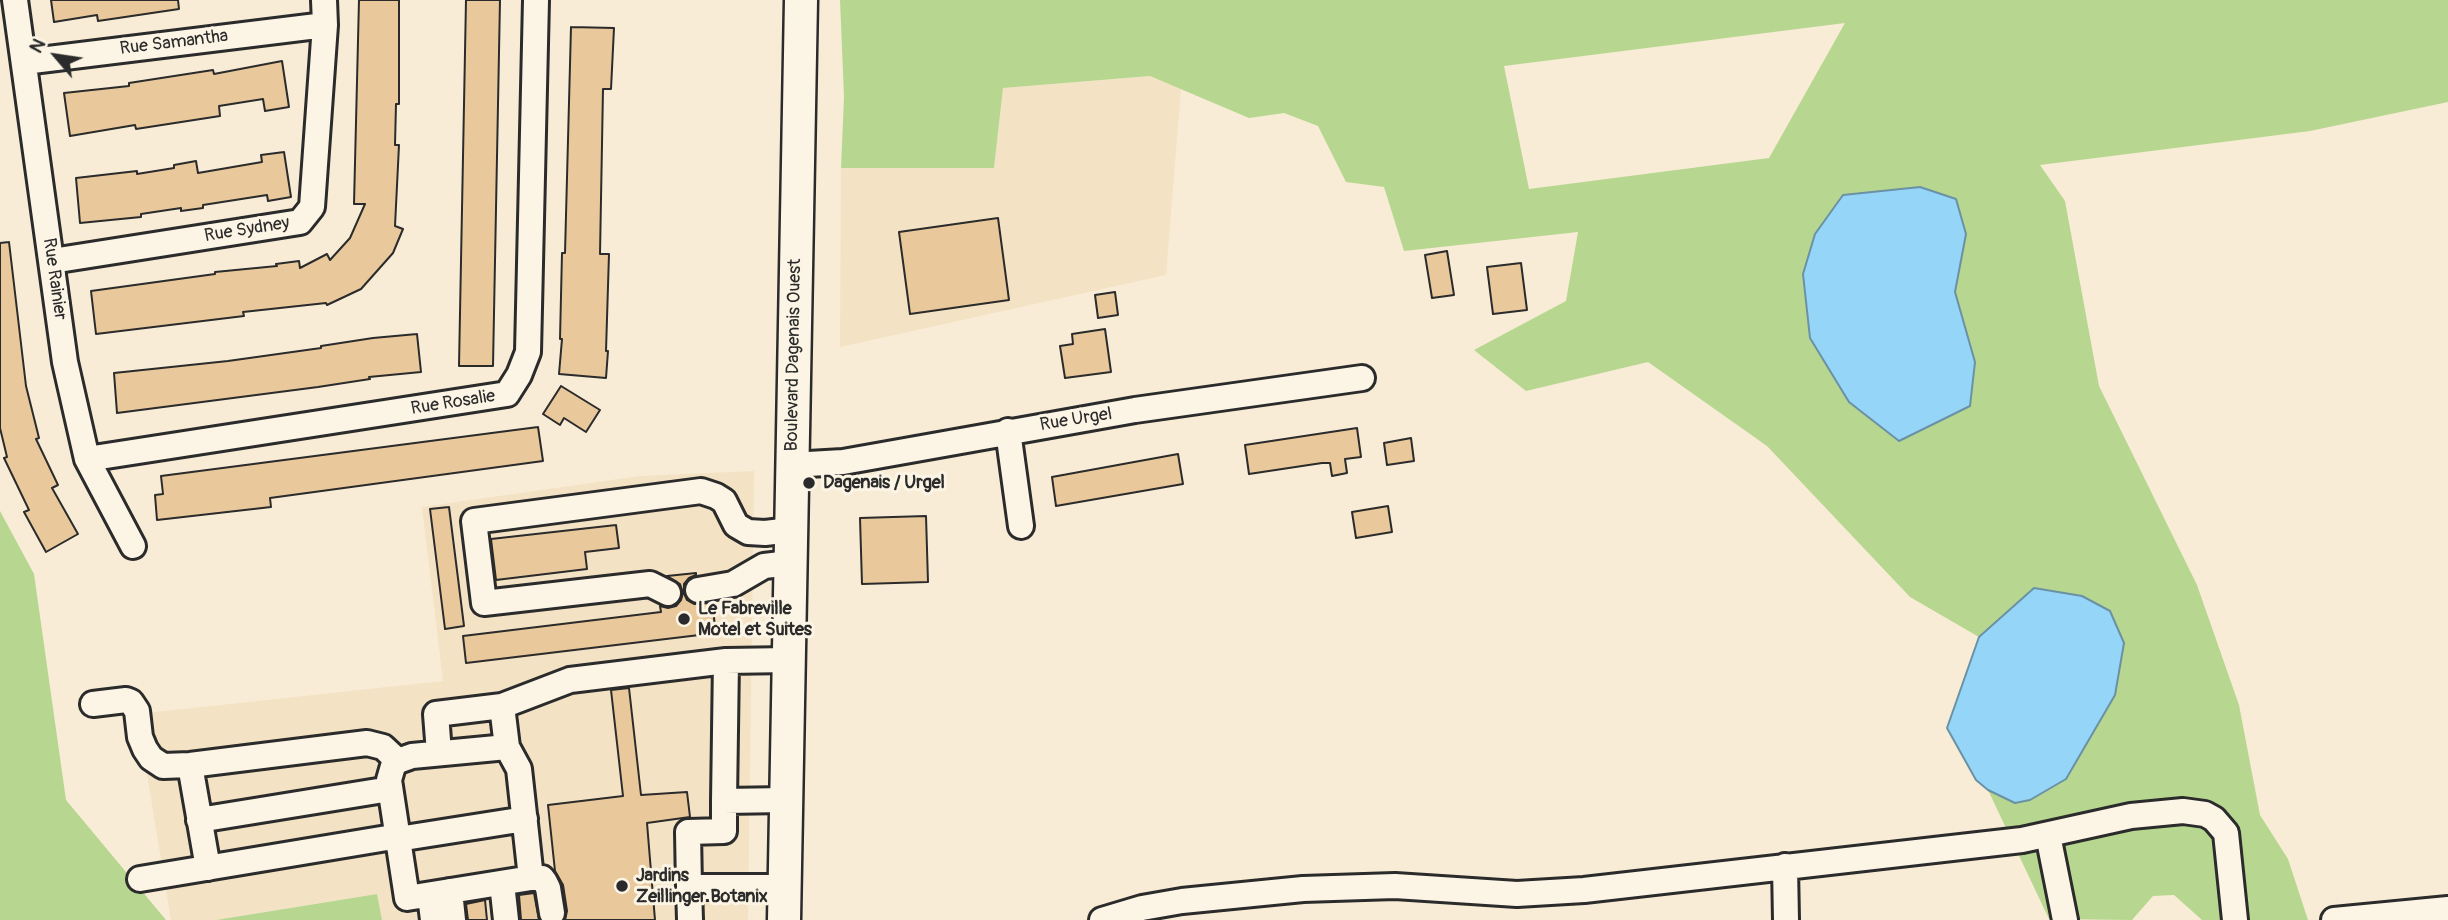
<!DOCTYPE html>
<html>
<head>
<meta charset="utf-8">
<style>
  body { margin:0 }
  #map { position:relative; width:2448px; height:920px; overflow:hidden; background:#f8ecd6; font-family:Pangolin,sans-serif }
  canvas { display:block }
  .north { position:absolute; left:21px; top:21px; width:70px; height:70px; -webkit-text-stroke:5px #fcf5e5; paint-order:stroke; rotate:299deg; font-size:19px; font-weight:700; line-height:28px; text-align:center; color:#2b2b2b }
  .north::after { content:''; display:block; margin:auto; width:24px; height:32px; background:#2b2b2b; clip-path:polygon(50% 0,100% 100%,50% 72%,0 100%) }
</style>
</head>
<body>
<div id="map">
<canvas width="2448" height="920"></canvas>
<div class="north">N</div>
</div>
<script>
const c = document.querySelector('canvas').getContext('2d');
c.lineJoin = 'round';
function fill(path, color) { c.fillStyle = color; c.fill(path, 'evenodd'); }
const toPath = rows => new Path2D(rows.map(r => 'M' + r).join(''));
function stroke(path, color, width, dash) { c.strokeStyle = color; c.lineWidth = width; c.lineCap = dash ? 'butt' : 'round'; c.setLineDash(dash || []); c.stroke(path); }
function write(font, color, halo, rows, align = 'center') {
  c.font = font + ' Pangolin,sans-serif'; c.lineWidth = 6; c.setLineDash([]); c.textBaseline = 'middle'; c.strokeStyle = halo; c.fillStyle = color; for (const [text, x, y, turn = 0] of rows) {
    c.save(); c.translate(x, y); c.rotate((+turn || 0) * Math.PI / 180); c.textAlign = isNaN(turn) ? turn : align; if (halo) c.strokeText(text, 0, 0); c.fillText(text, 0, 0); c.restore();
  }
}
const built = toPath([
  [1150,76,1181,89,1166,275,840,347,841,168,994,168,1003,88],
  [754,471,748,920,382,920,376,894,216,920,171,920,137,714,443,681,422,507,640,476]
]);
const green = toPath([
  [840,0,2448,0,2448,102,2310,131,2040,165,2065,201,2099,386,2197,585,2239,705,2260,815,2288,859,2308,920,2202,920,2174,895,2153,896,2132,920,2049,919,1988,790,2015,803,2034,588,1979,637,1910,597,1767,446,1648,362,1526,391,1474,350,1566,301,1578,232,1404,251,1384,187,1346,182,1318,126,1284,113,1249,118,1150,76,1003,88,994,168,841,168,844,97],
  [1845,23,1769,158,1529,189,1504,66],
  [1920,187,1956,199,1966,234,1955,292,1975,362,1970,407],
  [0,511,34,574,66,800,166,920,0,920],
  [377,894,382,920,216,920]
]);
const water = toPath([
  [1920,187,1956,199,1966,234,1955,292,1975,362,1970,406,1899,441,1849,402,1810,338,1803,274,1815,234,1843,195,1920,187],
  [2034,588,2082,596,2110,611,2124,643,2115,695,2066,779,2030,800,2015,803,1988,790,1976,780,1947,728,1979,637,2034,588]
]);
const building = toPath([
  [51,0,178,0,179,9,98,21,97,15,54,22,51,0],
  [359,0,399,0,399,104,396,104,395,145,399,145,395,226,403,229,393,253,361,289,327,305,326,303,243,312,244,316,96,334,91,291,215,274,215,272,277,266,276,264,299,261,300,268,327,254,330,260,350,238,365,204,354,204,359,0],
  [466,0,500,0,493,366,459,366,466,0],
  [571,27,614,28,611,89,603,89,600,254,609,254,606,351,608,351,606,378,559,374,562,339,560,339,562,253,565,253,571,27],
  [282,61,289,107,265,111,263,99,219,106,220,116,136,129,135,125,70,136,64,93,129,86,129,83,213,70,214,74,282,61],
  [284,152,291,197,268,201,267,195,203,205,203,208,181,211,181,208,141,214,141,217,80,223,76,178,137,171,137,174,174,168,174,165,196,161,198,173,262,162,261,155,284,152],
  [998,218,1009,300,910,314,899,232,998,218],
  [9,242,26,386,39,438,36,439,58,485,52,488,78,534,46,552,24,512,29,510,4,458,7,457,0,428,0,243,9,242],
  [1447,251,1454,295,1432,298,1425,255,1447,251],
  [1521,263,1527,310,1493,314,1487,267,1521,263],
  [1115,292,1118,315,1098,318,1095,295,1115,292],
  [1105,329,1111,372,1065,378,1060,346,1073,344,1072,334,1105,329],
  [417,334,421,372,369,377,370,379,318,387,117,413,114,373,228,361,321,348,321,346,373,338,417,334],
  [561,386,600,410,586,432,564,418,560,425,543,414,561,386],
  [538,427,543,461,270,498,271,507,157,520,155,495,163,494,161,476,538,427],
  [1357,428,1361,457,1345,459,1347,473,1332,476,1330,463,1322,463,1249,474,1245,445,1357,428],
  [1411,438,1414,461,1387,465,1384,443,1411,438],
  [1178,454,1183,484,1056,506,1052,477,1178,454],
  [1388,506,1392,532,1356,538,1352,512,1388,506],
  [449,507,464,626,445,629,430,509,449,507],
  [926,516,928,582,862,584,860,518,926,516],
  [616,525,619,548,585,552,587,569,496,580,491,539,616,525],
  [696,573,696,575,689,578,684,584,684,593,687,600,694,604,712,603,716,633,466,663,463,636,661,612,660,606,668,608,676,606,681,600,683,593,680,584,667,576,696,573],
  [629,688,641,795,687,792,690,817,647,823,655,920,565,920,567,911,563,885,555,871,548,805,623,796,611,690,629,688],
  [534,893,539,920,521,920,519,895,534,893],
  [485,900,487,920,468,920,466,904,485,900]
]);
const minor = toPath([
  [15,0,65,362,87,459,133,546],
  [24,62,325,25],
  [52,261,300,222,312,207,325,25,324,0],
  [1008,431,1021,526],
  [87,459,507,394,519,375,528,352,536,0],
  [791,465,843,462,1135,410,1362,378],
  [698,590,733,584,764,566,790,563],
  [668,593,650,584,484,603,474,521,701,491,716,496,724,501,736,525,748,532,765,533,791,530],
  [726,661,724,801,786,800],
  [93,704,126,700,131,702,137,711,140,737,145,749,151,758,163,766,190,765,367,743,383,747,398,761],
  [502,706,507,747,519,769,531,878,407,898,389,780,393,766,398,761,412,756,507,747],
  [439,753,436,714,502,706,570,680,726,661,789,660],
  [190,765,208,868],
  [724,801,724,831,688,832,689,887,784,887],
  [199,820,390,789],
  [2048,835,2065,920],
  [1785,866,1786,920],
  [531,878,542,878,545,882,548,888,552,913],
  [140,879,387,838,398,839,525,819],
  [502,883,506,920],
  [689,887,690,920],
  [450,891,453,920],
  [430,895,433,920],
  [1102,920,1142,908,1182,901,1303,889,1395,886,1517,894,1584,890,2022,840,2131,816,2183,811,2205,814,2214,819,2226,833,2235,920],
  [2334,920,2448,909]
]);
const major = toPath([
  [784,920,801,0]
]);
const markers = [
  [809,483,7,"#2b2b2b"],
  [684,619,7,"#2b2b2b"],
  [622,886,7,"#2b2b2b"]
];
const streetNames = [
  ["Rue Samantha",174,43,-7],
  ["Rue Sydney",247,230,-9],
  ["Rue Rainier",54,279,82],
  ["Boulevard Dagenais Ouest",794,355,-89],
  ["Rue Rosalie",453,403,-9],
  ["Rue Urgel",1076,420,-9]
];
const poiNames = [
  ["Dagenais / Urgel",823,483],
  ["Le Fabreville",698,609],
  ["Motel et Suites",698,630],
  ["Jardins",636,876],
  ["Zeillinger Botanix",636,897]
];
fill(built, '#f4e2c4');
fill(green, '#b7d790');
fill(water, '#95d5f7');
stroke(water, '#6b91a5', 2);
fill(building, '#e9c99b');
stroke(building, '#2b2b2b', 2);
stroke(minor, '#2b2b2b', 30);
stroke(major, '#2b2b2b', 37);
stroke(minor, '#fcf5e5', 24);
stroke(major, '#fcf5e5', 32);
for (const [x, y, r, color] of markers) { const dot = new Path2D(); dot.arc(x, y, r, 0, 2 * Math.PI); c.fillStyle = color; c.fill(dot); stroke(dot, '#fcf5e5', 2.5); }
write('18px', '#2b2b2b', '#fcf5e5', streetNames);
write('bold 18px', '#2b2b2b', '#fcf5e5', poiNames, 'left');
</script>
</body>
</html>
